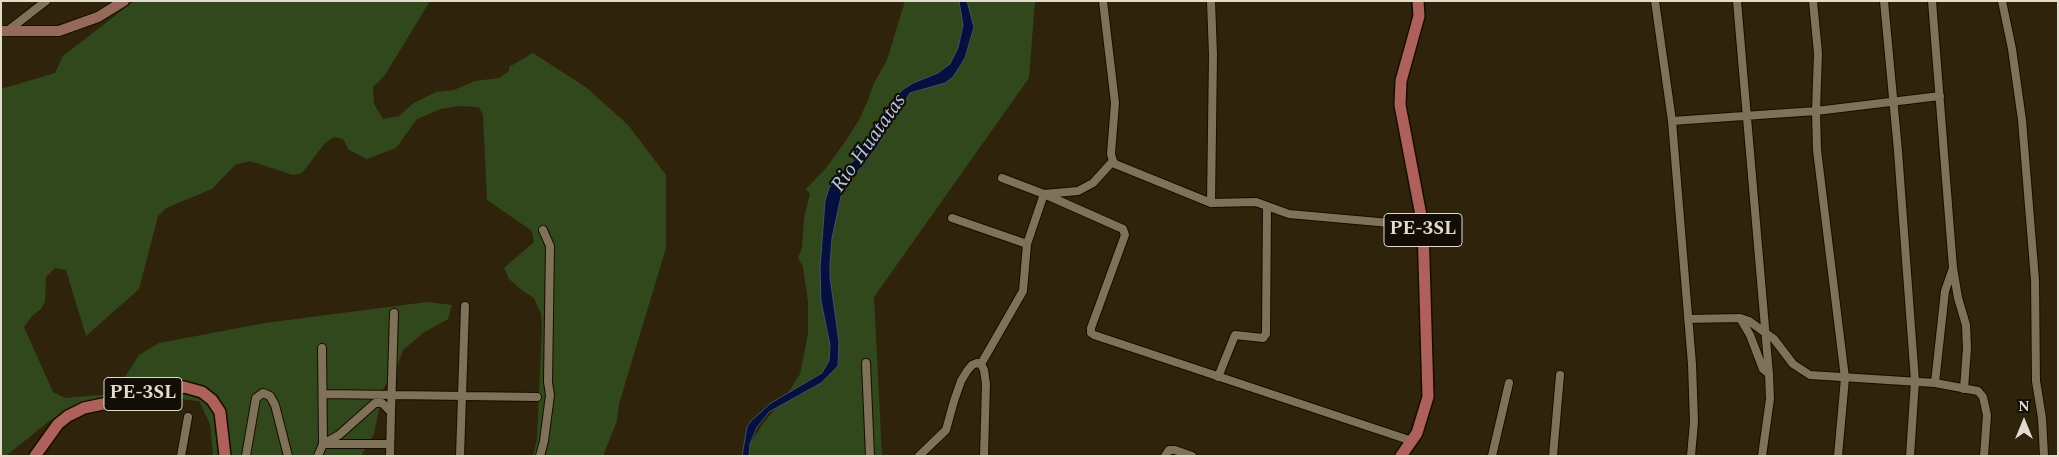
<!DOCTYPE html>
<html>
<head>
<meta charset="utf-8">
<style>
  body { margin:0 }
  #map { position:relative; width:2059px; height:457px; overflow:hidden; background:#2f240b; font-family:Spectral,serif }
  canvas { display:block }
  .frame { position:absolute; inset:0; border:2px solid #e3dccd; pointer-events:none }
  .north { position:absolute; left:1999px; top:397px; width:50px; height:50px; -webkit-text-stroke:4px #130e05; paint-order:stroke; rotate:0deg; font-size:14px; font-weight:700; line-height:20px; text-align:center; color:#e3dccd }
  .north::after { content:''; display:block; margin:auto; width:18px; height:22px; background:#e3dccd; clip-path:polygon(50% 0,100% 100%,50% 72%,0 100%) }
</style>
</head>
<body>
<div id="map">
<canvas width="2059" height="457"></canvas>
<div class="frame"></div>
<div class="north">N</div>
</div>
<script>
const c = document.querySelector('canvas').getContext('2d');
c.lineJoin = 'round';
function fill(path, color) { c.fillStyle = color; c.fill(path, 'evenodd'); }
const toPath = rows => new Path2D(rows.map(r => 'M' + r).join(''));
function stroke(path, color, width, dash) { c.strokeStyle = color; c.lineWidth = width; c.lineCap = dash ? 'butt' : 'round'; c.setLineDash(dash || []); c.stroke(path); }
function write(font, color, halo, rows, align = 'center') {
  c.font = font + ' Spectral,serif'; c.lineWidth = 4.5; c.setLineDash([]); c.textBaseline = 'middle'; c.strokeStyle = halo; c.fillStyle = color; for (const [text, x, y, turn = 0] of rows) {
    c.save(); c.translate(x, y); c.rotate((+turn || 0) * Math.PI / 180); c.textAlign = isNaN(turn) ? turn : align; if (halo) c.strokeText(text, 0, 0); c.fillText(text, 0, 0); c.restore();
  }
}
const green = toPath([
  [134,1,430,1,385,75,373,87,374,104,383,119,399,116,414,103,436,92,454,90,475,81,499,78,509,71,509,67,533,53,587,88,628,125,666,175,666,248,619,404,617,421,603,456,533,456,537,439,542,326,541,314,534,298,523,291,509,279,504,268,534,242,532,231,487,200,483,115,479,107,459,106,441,109,417,119,396,148,367,159,349,150,343,139,334,137,325,143,302,173,293,175,250,161,235,165,212,189,166,208,158,216,139,289,86,336,66,270,55,268,46,277,45,301,41,309,32,316,24,327,53,392,65,398,111,394,120,385,139,355,159,343,265,323,427,302,452,305,448,319,423,333,403,350,396,370,383,389,374,434,361,456,213,456,210,424,199,401,186,400,163,387,70,409,48,422,6,456,1,456,1,89,55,73,63,56],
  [905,1,1035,1,1029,78,874,297,882,456,745,456,746,450,764,422,785,398,800,374,808,334,808,302,803,267,798,258,802,248,804,218,810,194,806,189,826,168,845,142,859,120,868,100,874,83,887,60]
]);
const water = toPath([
  [959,1,967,1,974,27,965,58,953,77,945,83,910,93,878,145,861,168,849,178,842,192,832,238,830,264,830,277,839,342,838,366,821,383,769,412,757,427,750,444,749,456,742,456,747,427,751,421,771,403,822,373,829,361,830,345,821,301,820,268,825,201,829,188,844,169,858,157,902,90,913,83,938,73,950,64,958,48,963,25,959,1]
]);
const street = toPath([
  [1103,1,1115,103,1111,154,1113,161,1115,164,1211,203],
  [1211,1,1213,55,1211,203,1256,202,1289,214,1423,226],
  [1655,1,1672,121,1692,364,1694,422,1691,456],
  [1737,1,1769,374,1770,399,1762,456],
  [1813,1,1818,53,1816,111,1817,150,1845,378,1838,456],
  [1884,1,1898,151,1915,381,1910,456],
  [1932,1,1953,268,1958,298,1966,325,1967,348,1964,389],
  [2002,1,2012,49,2022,120,2035,280,2036,381,2042,418,2044,456],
  [6,32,46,1],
  [1672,121,1816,111,1940,96],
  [1002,178,1044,194,1123,229,1125,235,1091,328,1091,333,1094,335,1412,441],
  [952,218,1027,244],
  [1740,318,1749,321,1774,339,1793,364,1810,375,1935,383,1978,391,1983,397,1987,415,1984,456],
  [1688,319,1740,318,1750,335,1763,369,1769,374],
  [322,348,323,444,390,444],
  [866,363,870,456],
  [981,364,1023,291,1027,244,1044,194,1078,191,1093,183,1113,161],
  [1218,377,1235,335,1263,338,1266,334,1267,207],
  [1935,383,1945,291,1953,268],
  [324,394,537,397],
  [391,412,394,313],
  [181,456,188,417],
  [246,456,256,398,263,393,270,396,275,405,288,456],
  [318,456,323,444,339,435,375,403,382,403,391,412,390,456],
  [460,456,465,306],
  [540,456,544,441,550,395,548,382,550,246,543,230],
  [919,456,946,430,954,401,961,381,967,371,972,365,977,363,981,364,984,370,986,384,984,456],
  [1165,456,1169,450,1175,450,1192,456],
  [1492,456,1509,383],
  [1553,456,1560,375]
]);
const secondary = toPath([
  [1,31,59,31,98,17,124,1]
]);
const primary = toPath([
  [35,456,58,424,68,416,84,408,184,387,202,392,212,400,220,412,225,456],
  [1401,456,1417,433,1428,397,1423,226,1400,105,1401,81,1419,16,1418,1]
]);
const shields = [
  [1423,230,78],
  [143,394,78]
];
const shieldNames = [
  ["PE-3SL",1423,230],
  ["PE-3SL",143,394]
];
const waterNames = [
  ["Rio Huatatas",870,144,-55]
];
fill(green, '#31481c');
fill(water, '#04113f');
stroke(water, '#474e6a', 1);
stroke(street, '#170c00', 10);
stroke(secondary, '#170c00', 12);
stroke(primary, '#170c00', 14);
stroke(street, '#7f7258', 8);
stroke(secondary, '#966a59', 10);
stroke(primary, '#ad615a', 11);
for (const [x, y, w] of shields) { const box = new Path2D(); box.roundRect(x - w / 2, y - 16.5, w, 33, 4); c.fillStyle = '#130e05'; c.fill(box); stroke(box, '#e3dccd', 1); }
write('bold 19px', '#e3dccd', null, shieldNames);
write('italic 21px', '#afc6f5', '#130e05', waterNames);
</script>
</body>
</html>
